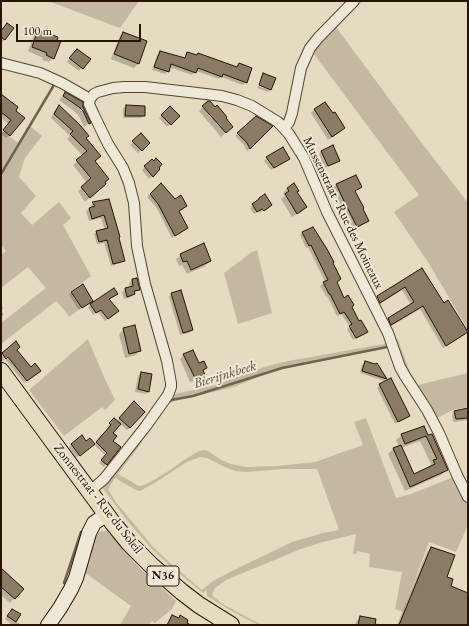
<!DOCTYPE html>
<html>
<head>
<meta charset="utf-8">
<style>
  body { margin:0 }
  #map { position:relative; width:469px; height:626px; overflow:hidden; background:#e4dbc1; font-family:"EB Garamond",serif }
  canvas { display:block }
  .frame { position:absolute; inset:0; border:2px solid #281300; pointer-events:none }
  .scale { position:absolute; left:16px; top:24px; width:125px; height:18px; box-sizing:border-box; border:2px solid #281300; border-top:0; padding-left:5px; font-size:12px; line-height:14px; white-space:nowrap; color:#281300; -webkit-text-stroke:3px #ede8d7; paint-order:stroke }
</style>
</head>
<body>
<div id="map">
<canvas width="469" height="626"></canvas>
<div class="frame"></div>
<div class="scale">100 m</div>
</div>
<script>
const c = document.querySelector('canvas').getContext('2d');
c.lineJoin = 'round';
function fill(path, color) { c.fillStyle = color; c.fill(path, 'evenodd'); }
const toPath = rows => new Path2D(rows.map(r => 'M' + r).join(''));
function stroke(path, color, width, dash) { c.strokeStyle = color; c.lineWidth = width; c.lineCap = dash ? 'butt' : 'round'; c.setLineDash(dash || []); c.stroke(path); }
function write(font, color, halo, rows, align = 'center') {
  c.font = font + ' "EB Garamond",serif'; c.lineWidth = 4; c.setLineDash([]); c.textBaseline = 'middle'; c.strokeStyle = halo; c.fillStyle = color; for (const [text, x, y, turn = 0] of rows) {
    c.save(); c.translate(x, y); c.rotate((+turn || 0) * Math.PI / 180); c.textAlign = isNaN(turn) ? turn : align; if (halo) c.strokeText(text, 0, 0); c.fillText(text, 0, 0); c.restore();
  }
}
const green = toPath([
  [48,1,139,1,120,28],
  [357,1,363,1,355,8,336,27,418,138,468,203,468,330,428,262,394,212,419,195,314,54,310,51],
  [30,126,42,136,25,158,19,177,36,196,21,213,32,225,59,202,71,218,63,225,91,276,70,292,81,308,69,317,65,311,56,301,1,344,1,323,46,288,28,267,1,288,1,255,6,251,1,245,1,130,18,143],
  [257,250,272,313,238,324,224,273,252,252],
  [390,332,398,340,410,372,418,385,468,373,468,407,453,410,435,419,408,378],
  [88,339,104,377,115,400,105,410,102,407,64,436,29,390],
  [388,339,391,347,291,367,268,373,234,387,167,403,170,395,215,385,264,367,288,361,384,344],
  [165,406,166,407,146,434,140,445,118,474,139,486,144,485,154,480,173,468,184,460,199,451,205,450,208,451,221,460,231,464,246,467,278,466,315,462,363,445,354,422,366,418,396,498,411,494,456,476,468,502,468,525,456,552,429,542,403,612,395,609,402,572,369,567,370,554,357,551,356,554,353,554,356,534,323,542,301,549,226,580,215,588,212,595,221,603,252,620,263,625,260,625,252,622,228,609,207,596,207,590,203,593,169,565,152,549,138,533,125,518,102,487],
  [200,457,207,458,225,467,235,471,247,472,283,469,317,469,339,530,323,533,292,542,234,570,213,581,202,590,170,563,153,547,115,501,108,489,115,478,136,490,140,491,156,482,187,462],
  [103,531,107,531,109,533,139,567,176,601,172,609,155,623,152,621,149,625,120,625,131,606,84,572,97,535,99,532]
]);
const shadow = toPath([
  [38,31,55,40,53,58,49,62,42,60,43,58,28,51,34,35],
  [1,32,5,39,2,42,1,42],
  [123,33,138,64,134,68,111,59,119,38],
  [160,52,184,58,188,53,196,56,198,54,236,67,239,64,246,82,243,85,221,77,219,79,196,71,192,75,169,67,168,71,165,74,152,70,157,55],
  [74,53,89,59,79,71,67,62],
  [258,86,270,90,268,92,257,88],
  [65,93,82,107,89,123,84,127,79,116,74,111,59,100,61,98],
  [1,95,14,111,10,135,6,138,1,134,9,124,1,118],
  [208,102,225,118,227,131,221,137,199,111],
  [59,106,85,138,94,161,104,182,101,188,85,202,78,191,87,183,73,165,83,156,67,139,70,136,51,118,55,110],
  [126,106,144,107,144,115,141,118,123,118,123,108],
  [170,108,179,116,167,127,159,118],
  [315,109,344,128,340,132,328,140,311,113],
  [256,117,271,127,247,151,244,145,235,136],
  [141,134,149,143,138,153,130,145],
  [321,151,339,160,336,163,325,168,319,154],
  [267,158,286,161,271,170,264,161],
  [152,160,159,169,149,179,142,170],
  [161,184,174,200,186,206,178,211,184,230,172,238,156,207,147,197],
  [337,184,361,187,354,192,362,209,368,221,364,224,354,230,339,203,333,188],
  [287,189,296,193,306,207,301,211,292,217,281,199,285,196,283,193],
  [108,200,124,261,121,263,111,266,104,243,97,244,94,234,97,232,105,230,101,218,89,221,86,211,89,209,92,208,90,206,93,203],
  [253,205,268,208,260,213,259,211,254,214,250,208],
  [303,232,340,279,336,282,344,299,351,307,359,322,367,332,364,335,353,340,347,329,350,327,341,314,337,316,327,296,326,296,320,286,325,282,308,247,306,248,300,235],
  [181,255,210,261,205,266,187,274,182,265,179,266,176,259],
  [422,269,464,335,443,348,420,309,388,328,385,322,388,319,411,305,402,290,377,306,374,300,377,297],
  [136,279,139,289,134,293,134,294,131,297,124,299,122,292,125,289,130,288,129,283,132,280],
  [72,292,92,301,79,310,69,295],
  [171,294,192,330,189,333,180,335,169,297],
  [114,296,108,300,115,314,105,321,98,312,93,315,88,307,91,305],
  [1,305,3,308,1,311,4,314,1,317],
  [124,329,140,350,136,355,125,358,119,334],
  [16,343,16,350,36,373,24,383,5,359,3,361,1,358,1,355],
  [184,355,206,368,202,371,204,374,199,379,190,382,180,359],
  [365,362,386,379,384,381,360,373,362,365],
  [141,373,148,392,146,394,135,392,138,376],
  [380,385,409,415,406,418,395,424,377,388],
  [131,405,130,428,127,430,120,424,111,433,112,441,119,447,104,467,99,463,106,456,93,444,76,458,69,448,71,445,82,437,86,442,90,439,94,445,109,428,107,427,114,420,116,422],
  [468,409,468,420,453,422,452,414,455,412],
  [423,427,447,470,441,475,405,491,388,454,393,449,399,447,396,440,402,435],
  [420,441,431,464,429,467,429,468,413,475,401,448],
  [431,548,449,586,468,594,468,625,397,625,427,552],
  [1,574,23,589,10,603,1,595],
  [9,613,15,621,22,625,11,625,11,624,5,619],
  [360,617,374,623,380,624,380,625,355,625,356,622]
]);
const stream = toPath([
  [1,174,54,85],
  [169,402,171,400,193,396,282,368,387,347],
  [64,583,81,532]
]);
const building = toPath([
  [7,23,14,28,5,40,1,37,1,31,7,23],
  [38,30,58,37,57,40,61,41,54,59,46,55,47,53,32,47,38,30],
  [123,32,147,41,139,64,114,54,123,32],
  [77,49,91,59,83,69,69,58,77,49],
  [160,51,185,58,187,52,197,55,198,53,237,67,239,63,252,68,247,83,223,74,222,77,198,68,196,73,171,64,169,72,154,67,160,51],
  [263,73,276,78,271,90,259,85,263,73],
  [65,92,83,102,83,107,91,123,89,124,83,111,79,107,63,96,65,92],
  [1,94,18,107,16,111,25,118,10,136,3,130,11,120,1,112,1,94],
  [208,101,210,101,215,107,217,105,227,117,226,118,233,127,226,133,202,106,208,101],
  [325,102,333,113,335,112,345,128,332,137,314,109,325,102],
  [59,105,80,125,89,136,86,138,101,156,95,161,109,179,105,182,106,184,90,198,81,187,91,178,76,160,87,151,70,134,73,131,54,114,59,105],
  [126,105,145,106,145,116,125,116,126,105],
  [170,106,180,116,171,125,161,115,170,106],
  [256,116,273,126,250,149,247,143,237,133,256,116],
  [141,133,150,143,142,151,132,141,141,133],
  [333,145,340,161,328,166,321,151,333,145],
  [283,147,290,159,274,168,266,157,283,147],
  [156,158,162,164,159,168,160,169,153,177,144,166,152,159,154,161,156,158],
  [356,175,362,187,355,191,364,208,363,209,369,221,357,227,343,199,336,184,356,175],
  [161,183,175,199,181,195,187,206,179,211,188,228,175,236,158,204,150,194,161,183],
  [294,183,299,191,297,192,307,207,297,214,285,194,289,191,287,188,294,183],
  [265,194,272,205,264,211,262,209,257,212,252,204,259,199,259,198,265,194],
  [109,199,120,237,119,238,125,261,113,264,107,240,99,242,96,231,108,228,104,215,92,219,89,208,95,206,92,202,109,199],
  [313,227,327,249,334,262,333,263,341,279,337,282,344,298,348,295,354,305,352,307,359,321,361,320,368,332,356,338,349,326,352,324,344,312,340,314,330,294,329,294,323,282,328,280,311,245,309,246,302,232,313,227],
  [204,243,211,261,191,270,187,261,183,262,180,254,204,243],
  [422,268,444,303,448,300,468,332,446,346,423,306,391,325,388,318,414,302,405,287,380,303,377,296,422,268],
  [137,278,140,290,134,291,135,294,127,297,125,288,133,286,132,279,137,278],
  [83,284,93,301,82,308,71,292,83,284],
  [114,288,118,294,109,299,119,311,108,319,101,310,96,313,90,304,114,288],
  [181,290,193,330,183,333,171,293,181,290],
  [135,325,141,351,129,354,123,328,135,325],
  [16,341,20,347,17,350,31,367,35,363,41,371,27,381,8,357,6,359,2,353,16,341],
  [193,350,199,363,204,361,207,368,203,370,205,375,195,378,183,354,193,350],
  [365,361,375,364,377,363,387,379,362,371,365,361],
  [141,372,152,374,149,392,138,389,141,372],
  [391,378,410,416,398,422,379,384,391,378],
  [134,401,145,412,130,428,119,418,134,401],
  [468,408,468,418,456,419,454,411,468,408],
  [114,418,121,424,113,433,117,436,113,441,121,447,107,465,101,460,107,453,96,442,111,425,109,423,114,418],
  [424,426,428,435,432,434,448,470,410,487,393,448,401,445,414,474,435,464,433,460,437,459,426,436,405,444,401,434,424,426],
  [82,435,86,441,90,438,95,444,80,456,71,444,82,435],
  [431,547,455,555,447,577,453,579,451,586,468,593,468,625,399,625,431,547],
  [1,568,24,589,15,599,1,587,1,568],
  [12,609,21,614,16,622,7,616,12,609],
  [172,615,179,618,180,615,188,620,187,623,191,625,167,625,172,615],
  [360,616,376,619,375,625,358,625,360,616]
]);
const street = toPath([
  [1,63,40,73,62,83,90,99],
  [90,99,94,94,98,92,113,88,124,87,145,87,206,94,222,96,237,100,252,106,278,122,289,134,304,158,327,212,388,333,400,367,405,376,427,410,439,433,457,475,468,497],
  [90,99,89,104,94,115,108,144,123,168,129,183,134,203,137,246,145,284,167,361,171,383,171,387,168,395,146,426,104,479,90,491],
  [284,128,289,122,292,113,301,68,310,48,318,38,354,1]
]);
const secondary = toPath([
  [48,625,60,608,71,589,76,578,89,533,94,523,107,514]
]);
const primary = toPath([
  [1,371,112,522,129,543,151,565,182,592,199,605,231,625]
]);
const shields = [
  [163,576,32]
];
const shieldNames = [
  ["N36",163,576]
];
const streetNames = [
  ["Mussenstraat - Rue des Moineaux",343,213,64],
  ["Zonnestraat - Rue du Soleil",98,499,52]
];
const waterNames = [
  ["Bierijnkbeek",225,375,-17]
];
fill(green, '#c4b9a0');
fill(shadow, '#0003');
stroke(stream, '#72624c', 2.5);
fill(building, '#8a7b64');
stroke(building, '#281300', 1);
stroke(street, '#574530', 12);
stroke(secondary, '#281300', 16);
stroke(primary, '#281300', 18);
stroke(street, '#ede8d7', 10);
stroke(secondary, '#ede8d7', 14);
stroke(primary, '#e4dbc1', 16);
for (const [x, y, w] of shields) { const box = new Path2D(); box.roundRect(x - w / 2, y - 10, w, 20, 3); c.fillStyle = '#ede8d7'; c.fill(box); stroke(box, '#281300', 1); }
write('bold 12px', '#281300', null, shieldNames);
write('13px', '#281300', '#ede8d7', streetNames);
write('italic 14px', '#5a4833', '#ede8d7', waterNames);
</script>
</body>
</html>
